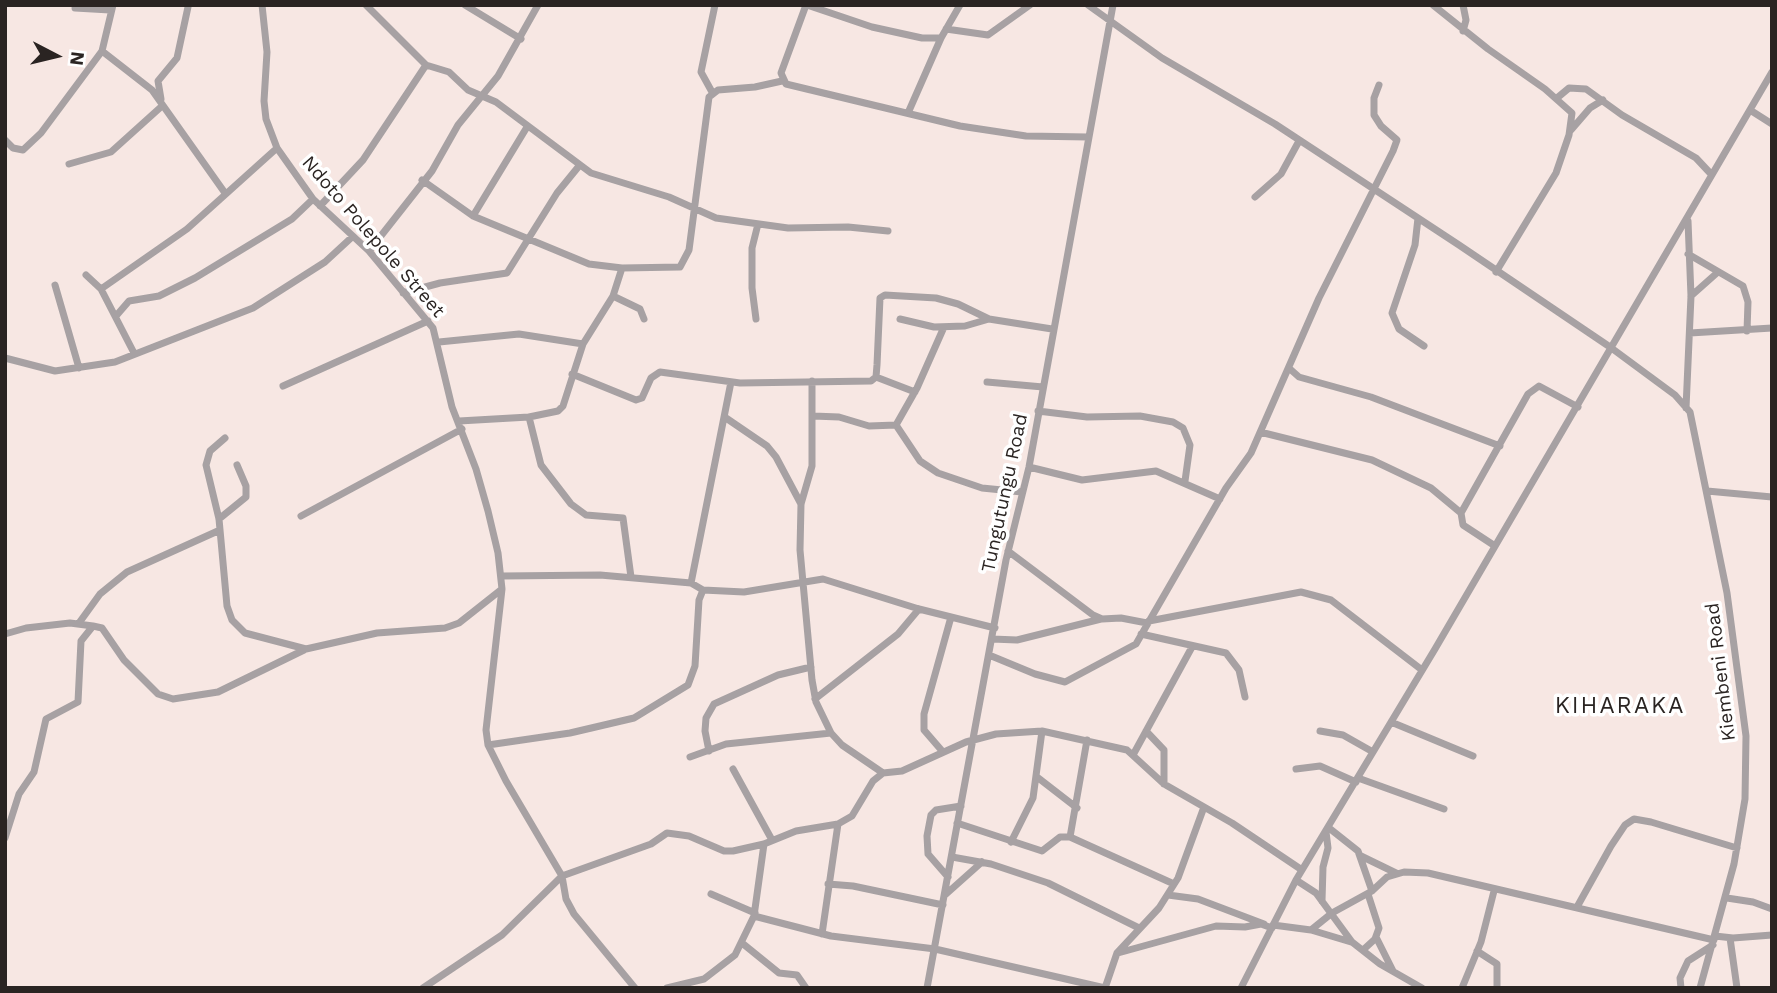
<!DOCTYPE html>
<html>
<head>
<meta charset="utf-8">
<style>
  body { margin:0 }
  #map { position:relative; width:1777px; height:993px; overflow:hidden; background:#f7e7e3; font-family:"Work Sans",sans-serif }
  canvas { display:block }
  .frame { position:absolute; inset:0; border:7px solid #2a2422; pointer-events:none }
  .north { position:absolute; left:21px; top:21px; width:70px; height:70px; -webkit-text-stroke:5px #fff; paint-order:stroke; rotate:97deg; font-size:19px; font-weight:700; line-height:28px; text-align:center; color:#2a2422 }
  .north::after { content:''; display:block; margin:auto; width:24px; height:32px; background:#2a2422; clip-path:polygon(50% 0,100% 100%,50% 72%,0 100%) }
</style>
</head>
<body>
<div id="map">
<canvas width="1777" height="993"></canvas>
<div class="frame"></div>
<div class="north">N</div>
</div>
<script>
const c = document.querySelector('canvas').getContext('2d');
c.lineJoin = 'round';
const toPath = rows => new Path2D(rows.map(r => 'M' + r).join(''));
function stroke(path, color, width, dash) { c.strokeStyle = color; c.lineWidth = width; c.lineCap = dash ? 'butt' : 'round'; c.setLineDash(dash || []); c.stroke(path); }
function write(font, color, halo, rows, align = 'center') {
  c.font = font + ' "Work Sans",sans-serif'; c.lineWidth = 7; c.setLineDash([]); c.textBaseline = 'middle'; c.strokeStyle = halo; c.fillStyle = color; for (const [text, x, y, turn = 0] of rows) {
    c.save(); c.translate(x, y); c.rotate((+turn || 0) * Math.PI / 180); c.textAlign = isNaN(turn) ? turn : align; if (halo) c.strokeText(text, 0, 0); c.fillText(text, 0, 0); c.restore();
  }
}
const street = toPath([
  [366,5,426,65,449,72,468,90,496,102,591,173,669,197,716,218,788,228,848,227,888,231],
  [465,5,521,39],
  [806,5,781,73,786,84,960,126,1026,136,1088,137],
  [807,5,872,27,922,38,941,38],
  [1088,5,1162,58,1275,124,1459,245,1610,347,1675,395,1690,412,1727,593,1746,736,1745,799,1734,864,1700,988],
  [1433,5,1488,49,1545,89,1572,113,1569,135,1556,173,1496,272],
  [1463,5,1466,20,1463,31],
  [75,8,110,10],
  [946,29,988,35,1030,5],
  [102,51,152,90,225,193],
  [712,92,701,72,715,5],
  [1557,98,1569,88,1586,89,1622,115,1696,158,1711,174],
  [161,99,158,81,177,58,188,7],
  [1750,110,1772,124],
  [908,113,941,38,960,5],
  [1571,130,1590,108,1603,100],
  [5,140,13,148,23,150,41,133,102,51,113,5],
  [69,164,111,152,162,106],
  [422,180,473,216,589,264,622,268,680,267,689,250,709,97,718,90,755,87,782,81],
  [1255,197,1281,174,1299,141],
  [320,206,363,160,426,65],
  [473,216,527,127],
  [1418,218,1415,245,1392,313,1399,329,1424,346],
  [369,251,432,171,458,125,498,76,538,5],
  [1688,254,1743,286,1748,302,1747,331],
  [86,275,101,289,134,353],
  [55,285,79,368],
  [101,289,187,229,277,148],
  [403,293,440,283,507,273,557,193,579,166],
  [613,296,640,309,644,319],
  [1691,296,1718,272],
  [116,316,129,301,159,296,195,278,292,219,313,199],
  [756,319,752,288,752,248,758,224],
  [900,319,934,327,965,326,989,319],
  [1690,333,1772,328],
  [439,342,519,334,583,344],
  [5,358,55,371,115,362,253,308,325,262,351,238],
  [1290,369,1299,377,1371,397,1500,446],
  [572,374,636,400,642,398,651,378,660,372,740,383,871,381,876,377,877,365,880,298,885,295,936,298,958,304,989,319,1052,329],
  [876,377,915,392],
  [812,381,812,466,801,504,800,550,812,680,816,702,831,733,842,745,883,773],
  [987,382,1043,387],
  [283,386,428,321],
  [1686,408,1691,296,1688,221],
  [1038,411,1087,417,1140,416,1173,422,1183,428,1190,445,1185,481],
  [813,416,839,417,869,426,896,425,917,388,944,327],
  [529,417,541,465,571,504,586,515,623,518,631,577],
  [726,418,767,446,776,457,801,504],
  [459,421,529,417,558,411,563,406,583,344,613,296,622,268],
  [896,425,920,461,938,473,982,488,1022,492],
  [1260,432,1372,460,1431,488,1461,513],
  [225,438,210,451,206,465,219,519,227,606,232,620,245,633,306,649,377,633,445,628,459,623,502,589,498,553,488,511,476,469,452,407,433,328,369,251,313,199,277,148,266,119,264,101,267,52,262,5],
  [1029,467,1082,480,1156,471,1220,499],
  [1707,491,1772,497],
  [301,516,462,429],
  [219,519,246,497,246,486,237,465],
  [1495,546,1463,525,1461,513,1528,394,1539,386,1578,407],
  [1008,551,1093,615,1102,619,1121,618,1147,623],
  [502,576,600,575,691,583,703,590,744,592,823,579,919,609,995,628],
  [691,583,731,382],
  [502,589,486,730,488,745,506,781,562,876,566,899,574,914,635,988],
  [1149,621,1301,592,1331,600,1422,670],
  [79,623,100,594,127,572,220,530],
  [5,634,26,628,70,623,93,626],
  [1141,634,1226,653,1239,670,1245,697],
  [992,639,1017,640,1101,619],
  [989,655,1035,674,1065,682,1136,644,1226,488,1251,453,1319,298,1393,151,1397,140,1381,126,1374,115,1374,98,1379,85],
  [815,699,898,634,919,609],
  [1391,722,1473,756],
  [1146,731,1164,750,1164,784],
  [1320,731,1343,735,1373,752],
  [488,745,570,733,634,718,688,685,695,666,699,600,703,590],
  [709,751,705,731,706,718,714,704,778,675,811,667],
  [943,752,924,730,924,714,951,617],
  [1133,755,1192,647],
  [690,757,726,744,831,733],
  [733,769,772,840],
  [1296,769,1320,766,1356,782],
  [1037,777,1077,808],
  [1358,778,1444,809],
  [957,823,1042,851,1060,837,1070,837,1174,884],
  [1329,828,1358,851,1372,891],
  [1070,837,1087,740],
  [5,838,19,794,34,772,46,719,78,702,81,641,93,626,102,628,124,660,158,694,173,699,218,692,304,650],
  [1011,842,1033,798,1042,731],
  [1361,856,1396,873],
  [952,857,991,864,1048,883,1139,928],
  [948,877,928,854,927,836,931,815,936,810,961,806],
  [1296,880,1316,893,1352,942,1380,964,1422,988],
  [828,884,853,886,943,905],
  [711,894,755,913],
  [945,895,982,862],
  [1168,895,1198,899,1264,924],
  [1727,898,1753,902,1772,909],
  [1322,901,1323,867,1328,848,1326,832],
  [1577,907,1611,846,1625,825,1634,819,1651,822,1737,848],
  [754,916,831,936,935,949,1105,988],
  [1273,925,1311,930,1332,913,1372,891,1387,877,1404,872,1428,873,1714,940],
  [1311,930,1351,942],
  [822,934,838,824],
  [1715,936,1733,938,1772,935],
  [1376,937,1393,971],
  [1730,938,1737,988],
  [742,943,779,973,797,975,806,988],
  [1363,950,1375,939,1379,928,1368,894],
  [1477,951,1497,964,1497,988],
  [1118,953,1216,926,1245,927,1261,924,1272,928],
  [423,988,502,935,562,876,651,844,667,833,689,836,724,851,733,851,764,844,796,831,838,824,852,816,873,781,883,773,902,771,966,742,996,734,1042,731,1127,750,1164,784,1232,823,1302,870],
  [667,988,704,979,735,955,754,916,764,844],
  [927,988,1006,560,1029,467,1113,5],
  [1105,988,1117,953,1159,908,1178,878,1204,807],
  [1241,988,1296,880,1435,649,1772,72],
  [1462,988,1481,942,1494,891],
  [1681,988,1680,978,1688,961,1713,945]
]);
const streetNames = [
  ["Ndoto Polepole Street",373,237,49],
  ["Tungutungu Road",1005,493,-78],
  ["Kiembeni Road",1721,672,-97]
];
const quarterNames = [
  ["KIHARAKA",1620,706]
];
stroke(street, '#a7a1a3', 7);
write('19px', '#2a2422', '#fff', streetNames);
c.letterSpacing = '2px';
write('23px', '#2a2422', '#fff', quarterNames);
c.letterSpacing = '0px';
</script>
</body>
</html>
